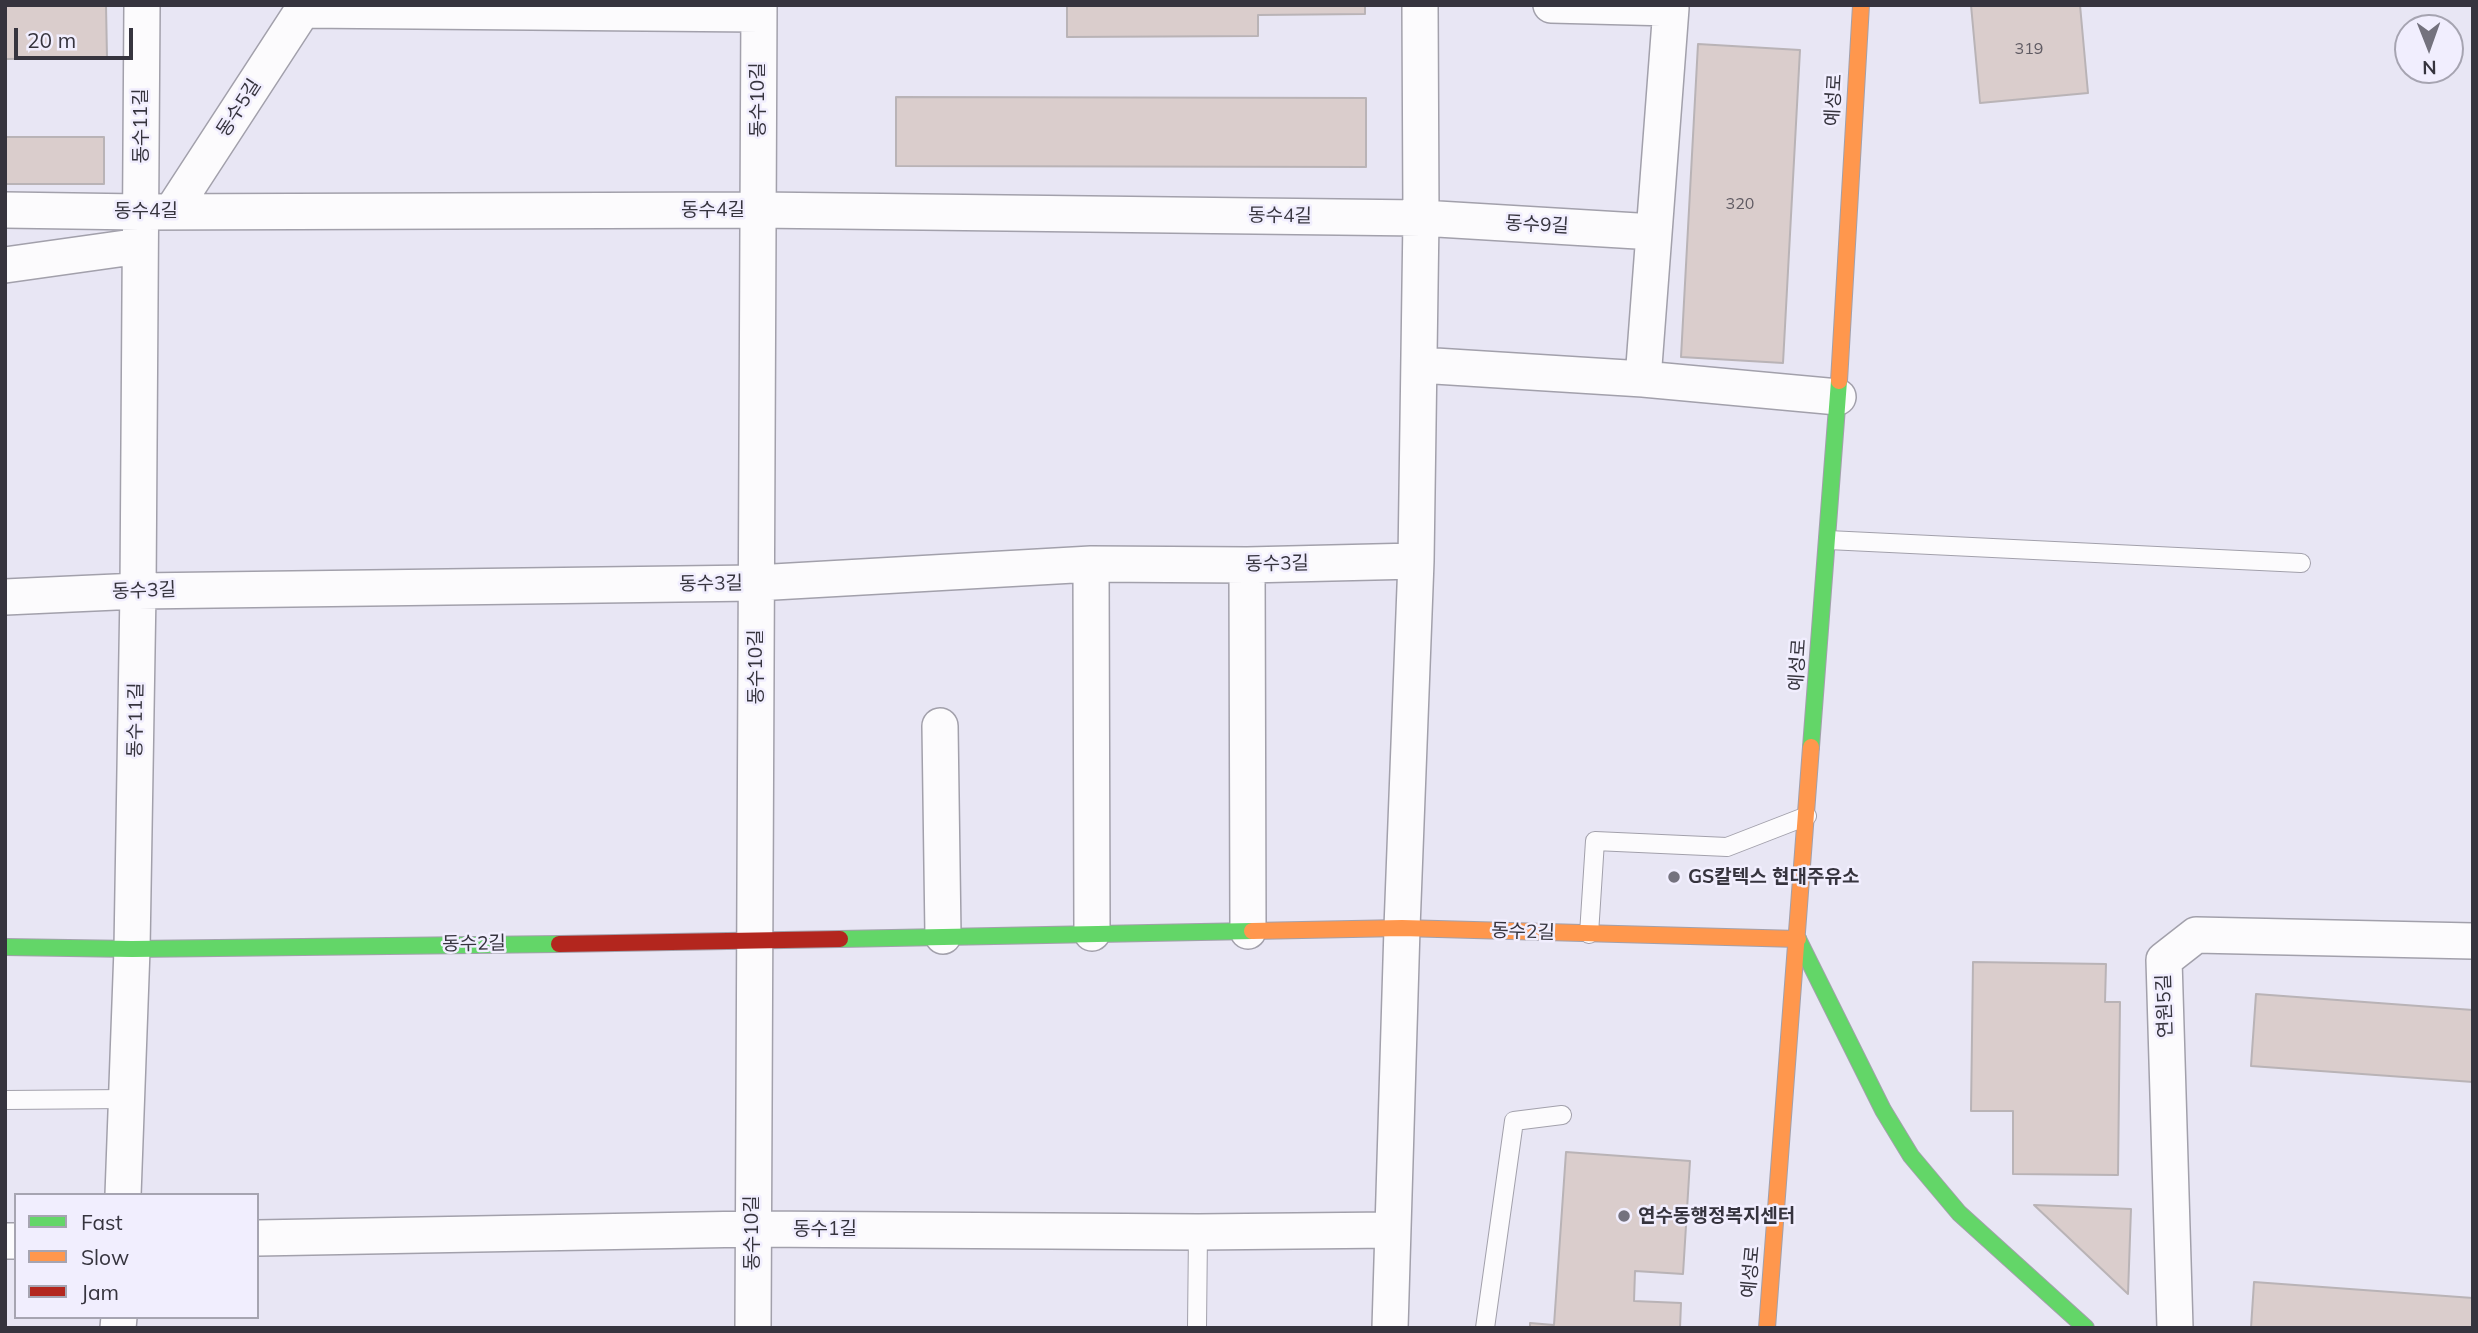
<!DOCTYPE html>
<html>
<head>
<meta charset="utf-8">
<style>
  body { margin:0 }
  #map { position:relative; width:2478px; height:1333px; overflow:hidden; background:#e8e6f4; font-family:Mulish,sans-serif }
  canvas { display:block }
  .frame { position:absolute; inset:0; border:7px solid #36343e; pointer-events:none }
  .legend { position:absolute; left:14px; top:1193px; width:245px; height:126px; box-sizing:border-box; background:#f1eefe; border:2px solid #a6a4b1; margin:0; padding:9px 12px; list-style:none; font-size:21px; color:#36343e }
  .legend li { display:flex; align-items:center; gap:14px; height:35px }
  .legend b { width:35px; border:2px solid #a6a4b1 }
  .north { position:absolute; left:2394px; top:14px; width:70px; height:70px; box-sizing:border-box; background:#f1eefe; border:2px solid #a6a4b1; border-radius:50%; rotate:179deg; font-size:19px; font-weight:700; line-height:28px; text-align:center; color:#36343e }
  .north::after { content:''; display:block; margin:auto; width:24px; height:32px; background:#74727e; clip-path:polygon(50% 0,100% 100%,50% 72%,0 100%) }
  .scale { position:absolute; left:14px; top:28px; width:119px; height:32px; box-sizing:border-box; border:4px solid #36343e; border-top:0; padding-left:9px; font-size:21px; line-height:24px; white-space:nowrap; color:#36343e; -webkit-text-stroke:5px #f1eefe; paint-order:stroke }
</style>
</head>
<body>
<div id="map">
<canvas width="2478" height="1333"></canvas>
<div class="frame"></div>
<ul class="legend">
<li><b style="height:9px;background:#63d668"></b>Fast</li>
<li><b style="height:9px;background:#ff974d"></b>Slow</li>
<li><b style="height:9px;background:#b3261e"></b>Jam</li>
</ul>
<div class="north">N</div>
<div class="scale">20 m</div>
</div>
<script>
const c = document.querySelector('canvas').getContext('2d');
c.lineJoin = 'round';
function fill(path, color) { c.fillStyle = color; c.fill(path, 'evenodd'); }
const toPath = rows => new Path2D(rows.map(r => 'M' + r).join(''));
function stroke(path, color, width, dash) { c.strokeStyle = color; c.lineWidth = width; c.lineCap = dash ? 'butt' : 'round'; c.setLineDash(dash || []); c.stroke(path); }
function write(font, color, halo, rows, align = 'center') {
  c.font = font + ' Mulish,"Noto Sans KR",sans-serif'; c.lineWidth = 5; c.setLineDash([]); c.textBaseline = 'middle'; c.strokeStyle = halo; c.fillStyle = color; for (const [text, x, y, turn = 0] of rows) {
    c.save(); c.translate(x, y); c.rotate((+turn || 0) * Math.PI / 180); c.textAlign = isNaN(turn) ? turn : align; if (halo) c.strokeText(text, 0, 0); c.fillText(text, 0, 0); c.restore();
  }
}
const building = toPath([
  [5,5,106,5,107,58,5,59,5,5],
  [1067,5,1365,5,1365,14,1258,15,1258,36,1067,37,1067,5],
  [1971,5,2080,5,2088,93,1980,103,1971,5],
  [1698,44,1800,50,1783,363,1681,357,1698,44],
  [896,97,1366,98,1366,167,896,166,896,97],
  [5,137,104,137,104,184,5,184,5,137],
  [1973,962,2106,964,2105,1002,2120,1002,2118,1175,2013,1174,2013,1111,1971,1111,1973,962],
  [2256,994,2473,1010,2473,1082,2251,1066,2256,994],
  [1566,1152,1690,1161,1683,1274,1635,1271,1634,1301,1681,1303,1680,1328,1530,1328,1530,1323,1554,1325,1566,1152],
  [2034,1205,2131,1209,2128,1294,2034,1205],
  [2254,1282,2473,1298,2473,1328,2251,1328,2254,1282]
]);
const lane = toPath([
  [1828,540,2301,563],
  [1589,934,1595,841,1727,847,1807,816],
  [5,1100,126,1099],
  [1197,1328,1198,1232],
  [1485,1328,1514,1121,1562,1115]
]);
const street = toPath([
  [1551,5,1671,8,1643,379],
  [303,10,759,14],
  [5,210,140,212,757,210,1421,218,1654,232],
  [172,211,306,5],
  [5,265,140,246],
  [1419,365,1643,379,1838,397],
  [1091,564,1092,933],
  [1247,565,1248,931],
  [5,597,138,591,756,583,1091,564,1247,565,1416,561],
  [940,726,943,936],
  [123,1195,132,949,138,591,142,5],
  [257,1238,752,1229,1198,1232,1392,1230],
  [5,1241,16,1241],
  [118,1328,119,1317],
  [753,1328,759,5],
  [1390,1328,1402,928,1416,561,1421,218,1420,5],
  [2175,1328,2164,960,2196,935,2473,941]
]);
const fast = toPath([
  [1811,747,1839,381],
  [840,939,1252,931],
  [1798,939,1883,1110,1911,1156,1959,1213,2086,1328],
  [5,947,132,949,559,944]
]);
const slow = toPath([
  [1839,381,1861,5],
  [1252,931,1402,928,1798,939],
  [1767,1328,1811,747]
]);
const jam = toPath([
  [559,944,840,939]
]);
const markers = [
  [1674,877,7,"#74727e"],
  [1624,1216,7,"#74727e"]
];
const numberNames = [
  ["319",2029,49],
  ["320",1740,204]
];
const streetNames = [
  ["동수10길",758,100,-90],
  ["예성로",1834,100,-87],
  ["동수5길",239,108,-57],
  ["동수11길",141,126,-90],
  ["동수4길",713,210],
  ["동수4길",146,211],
  ["동수4길",1280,216,1],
  ["동수9길",1537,225,3],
  ["동수3길",1277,564,-1],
  ["동수3길",711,584,-1],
  ["동수3길",144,591,-2],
  ["예성로",1798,665,-86],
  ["동수10길",756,667,-90],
  ["동수11길",136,720,-89],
  ["동수2길",1523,932,2],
  ["동수2길",474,944,-1],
  ["연원5길",2165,1006,-92],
  ["동수1길",825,1229],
  ["동수10길",752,1233,-90],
  ["예성로",1751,1272,-85]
];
const poiNames = [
  ["GS칼텍스 현대주유소",1688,877],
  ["연수동행정복지센터",1638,1216]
];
fill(building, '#dacdcc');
stroke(building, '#b9b3b6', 2);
stroke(lane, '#a2a0ab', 20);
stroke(street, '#a2a0ab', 38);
stroke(fast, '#a2a0ab', 18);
stroke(slow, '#a2a0ab', 18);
stroke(jam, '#a2a0ab', 18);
stroke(lane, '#fcfbfd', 18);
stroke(street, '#fcfbfd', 35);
stroke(fast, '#63d668', 16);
stroke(slow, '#ff974d', 16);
stroke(jam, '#b3261e', 16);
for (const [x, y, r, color] of markers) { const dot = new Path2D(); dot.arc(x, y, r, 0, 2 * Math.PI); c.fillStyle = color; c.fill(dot); stroke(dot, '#f1eefe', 2.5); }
write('16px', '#5f5a62', null, numberNames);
write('19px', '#36343e', '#f1eefe', streetNames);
write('bold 19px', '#36343e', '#f1eefe', poiNames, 'left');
</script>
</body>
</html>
